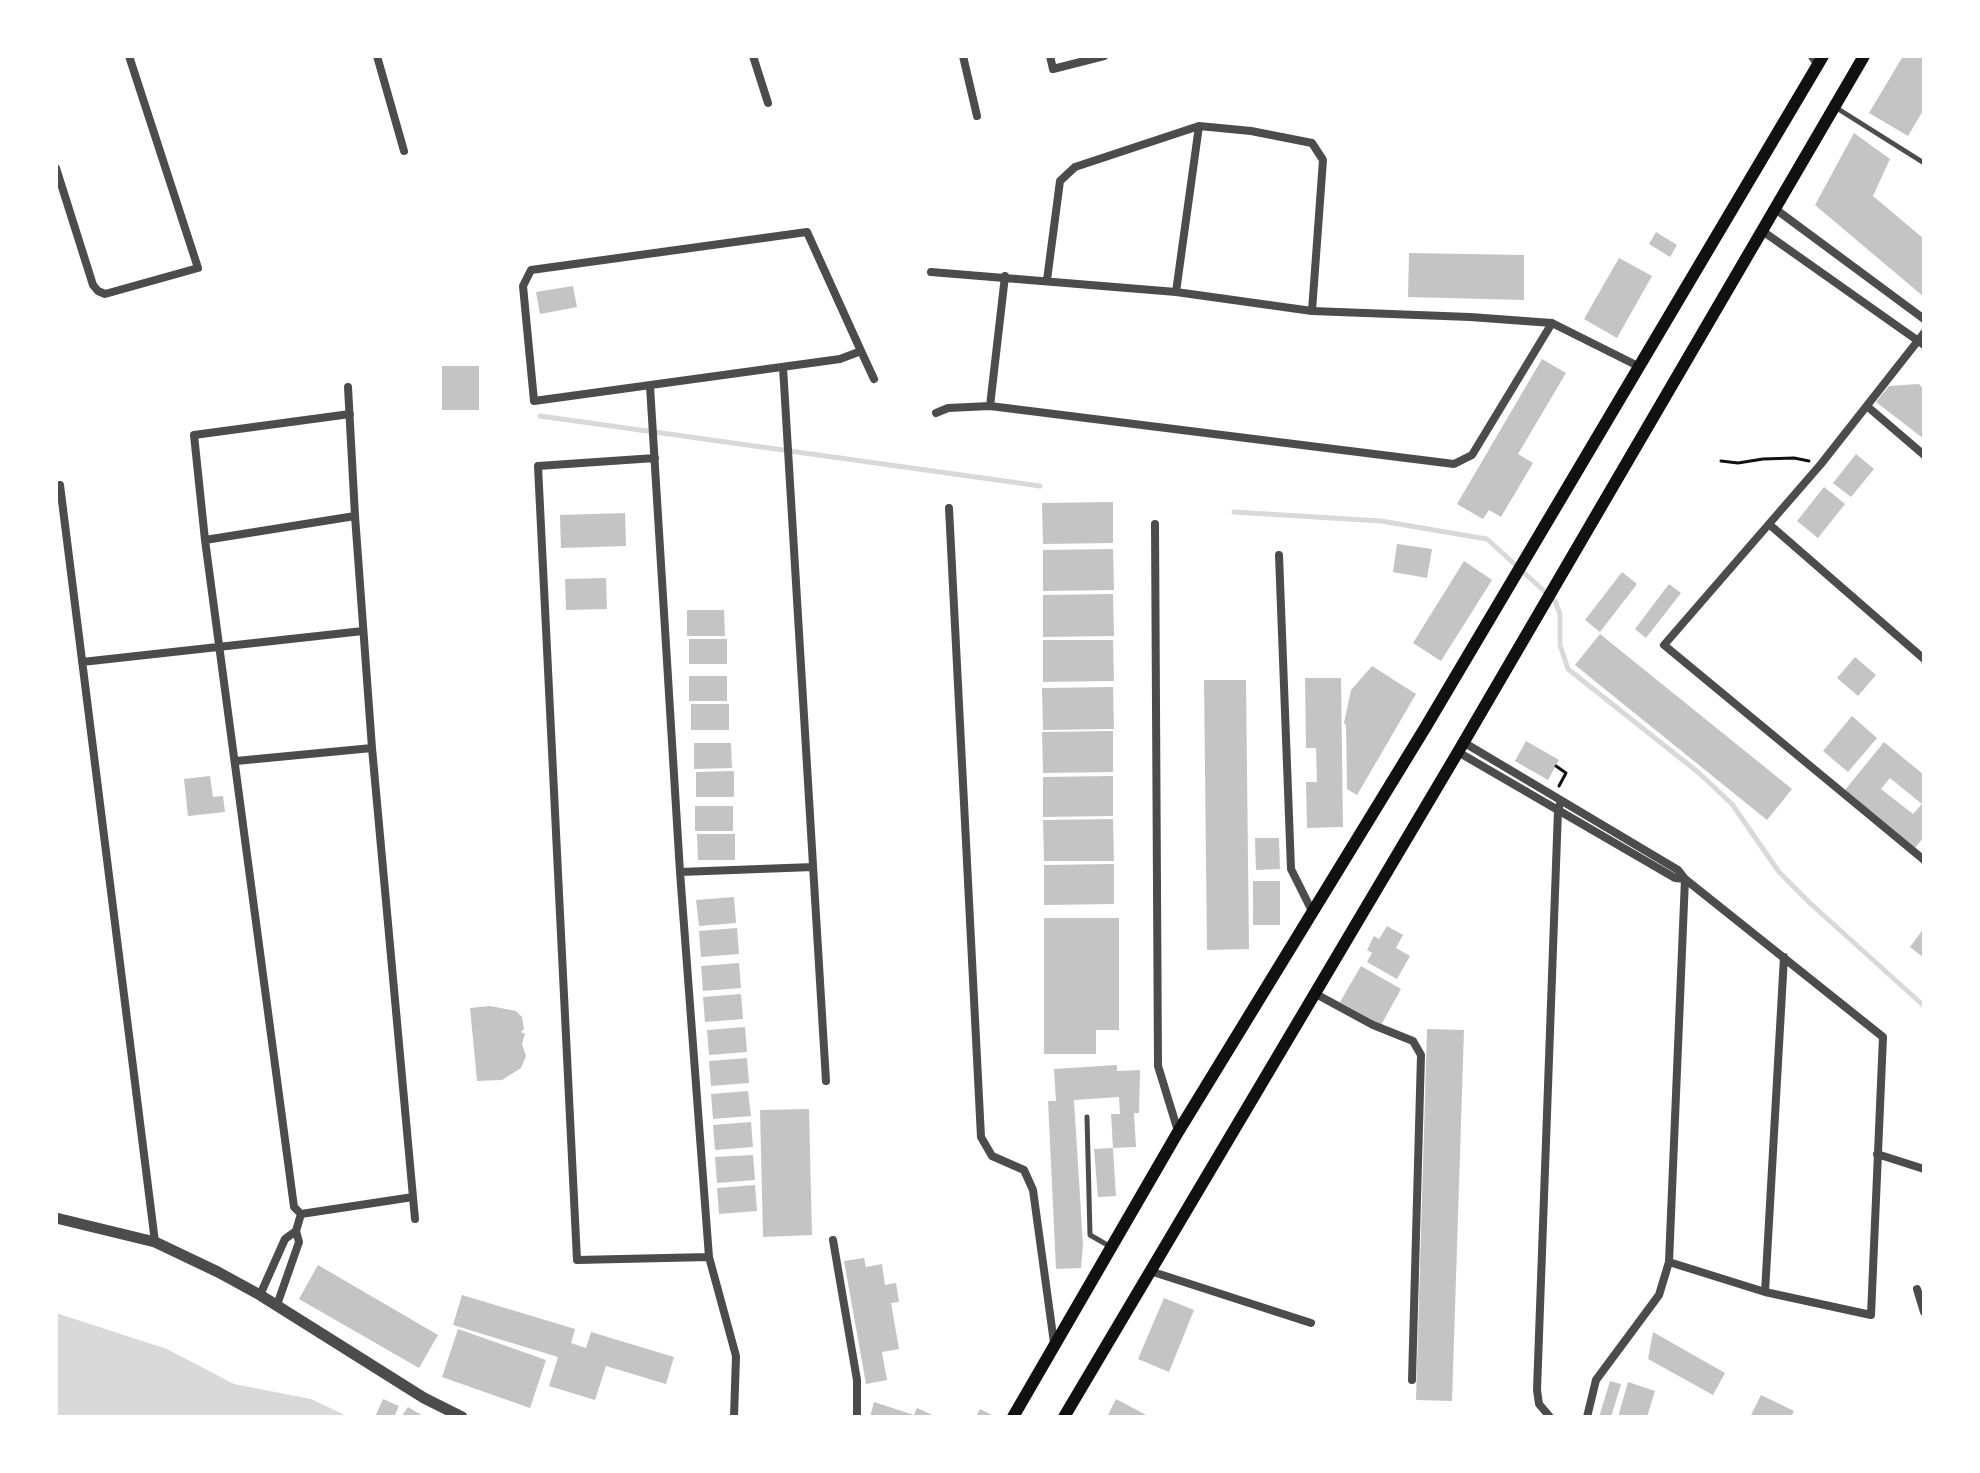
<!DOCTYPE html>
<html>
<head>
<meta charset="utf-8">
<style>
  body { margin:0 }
  #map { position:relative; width:1980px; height:1473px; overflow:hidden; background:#fff; font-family:Lato,sans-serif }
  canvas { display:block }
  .frame { position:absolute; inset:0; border:58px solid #fff; pointer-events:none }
</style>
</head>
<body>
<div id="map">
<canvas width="1980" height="1473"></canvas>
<div class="frame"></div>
</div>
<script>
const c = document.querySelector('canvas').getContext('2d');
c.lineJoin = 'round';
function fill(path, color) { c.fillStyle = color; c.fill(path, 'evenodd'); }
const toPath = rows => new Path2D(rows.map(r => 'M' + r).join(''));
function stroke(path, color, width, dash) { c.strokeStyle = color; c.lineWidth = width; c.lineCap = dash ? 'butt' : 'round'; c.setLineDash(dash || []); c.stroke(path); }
const water = toPath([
  [56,1313,167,1349,234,1384,311,1399,349,1417,56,1417]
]);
const stream = toPath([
  [540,416,1040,486],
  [1234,512,1381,521,1487,539,1555,601,1560,614,1560,645,1568,669,1699,773,1732,804,1779,872,1811,904,1924,1006]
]);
const building = toPath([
  [1903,56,1924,56,1924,109,1908,136,1869,113],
  [1854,133,1890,159,1873,196,1924,239,1924,297,1815,205],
  [1656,232,1677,245,1670,257,1649,244],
  [1409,253,1524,255,1524,300,1408,297],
  [1619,258,1652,276,1617,338,1584,319],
  [573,286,577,307,540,314,536,292],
  [1542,359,1566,373,1518,454,1533,463,1501,517,1489,510,1483,519,1457,504],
  [442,366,479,366,479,410,442,410],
  [1919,384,1924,390,1924,439,1876,402,1889,386],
  [1856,454,1874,469,1851,497,1833,483],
  [1824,487,1845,504,1818,538,1797,521],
  [1113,502,1113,543,1043,544,1042,503],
  [625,513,626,546,561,548,560,515],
  [1397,544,1432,549,1427,578,1393,572],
  [1113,549,1114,590,1043,591,1043,550],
  [1464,561,1492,580,1441,661,1413,643],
  [1622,572,1637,584,1600,632,1585,620],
  [606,578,607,609,566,610,565,579],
  [1669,584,1681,593,1646,638,1635,629],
  [1113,594,1114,636,1043,637,1043,595],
  [687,610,724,610,725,636,687,636],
  [1600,634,1792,789,1767,820,1575,665],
  [689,639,727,639,727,664,689,664],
  [1043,640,1113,640,1114,681,1043,682],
  [1855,657,1876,675,1858,696,1837,678],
  [1372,666,1416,694,1357,795,1347,789,1346,725,1344,723,1351,690],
  [689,676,727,676,727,701,689,701],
  [1305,678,1341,678,1343,827,1307,828,1306,782,1317,782,1316,748,1306,748],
  [1204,680,1246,680,1249,949,1207,950],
  [1113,687,1114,729,1043,730,1042,688],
  [691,704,729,704,729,730,691,730],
  [1852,716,1877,738,1848,772,1823,751],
  [1113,731,1113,772,1043,773,1042,732],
  [1526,741,1559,760,1548,780,1515,761],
  [1884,742,1924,775,1924,837,1915,848,1845,790],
  [1890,778,1922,804,1913,814,1881,789],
  [694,743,731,743,732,768,694,769],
  [734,771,734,797,696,797,696,772],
  [210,776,213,797,223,796,225,812,188,816,184,779],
  [1113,776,1113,816,1043,817,1043,777],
  [695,806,733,806,733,831,695,831],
  [1113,819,1114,861,1044,861,1043,820],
  [697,834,735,834,735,860,698,860],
  [1255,838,1279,838,1280,869,1256,870],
  [1114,864,1114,904,1044,905,1044,865],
  [1253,881,1280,881,1280,925,1253,925],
  [734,897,736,923,699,926,696,900],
  [1044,918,1119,918,1119,1030,1096,1030,1096,1054,1044,1054],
  [1387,926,1403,935,1396,948,1410,956,1397,979,1367,962,1372,953,1367,950,1374,936,1379,939],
  [737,928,739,954,701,957,699,931],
  [1924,928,1924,958,1910,947],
  [739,963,741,988,703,991,701,966],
  [1361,966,1401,989,1381,1025,1340,1002],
  [741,994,743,1019,705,1022,703,997],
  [490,1006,516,1011,522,1017,524,1029,521,1032,525,1034,522,1044,526,1056,521,1068,502,1080,477,1081,470,1008],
  [745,1027,747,1052,709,1055,707,1030],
  [1427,1029,1464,1030,1452,1401,1416,1400],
  [747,1058,749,1083,711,1086,709,1061],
  [1117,1065,1117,1071,1140,1070,1139,1113,1134,1113,1136,1147,1113,1148,1111,1114,1120,1114,1119,1097,1074,1100,1083,1245,1081,1268,1056,1269,1048,1101,1056,1101,1054,1069],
  [748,1091,751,1116,713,1119,711,1094],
  [809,1109,812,1235,763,1237,760,1110],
  [751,1122,753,1147,715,1150,713,1125],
  [1113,1148,1116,1196,1098,1197,1094,1149],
  [753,1155,755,1180,717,1183,715,1157],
  [755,1185,757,1211,719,1214,717,1188],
  [864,1258,866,1267,882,1264,885,1285,896,1283,899,1302,891,1303,899,1349,882,1352,887,1380,866,1384,844,1261],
  [318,1265,438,1335,419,1368,299,1299],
  [462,1295,575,1329,571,1343,586,1348,591,1332,674,1357,666,1384,606,1366,595,1400,549,1386,558,1357,453,1325],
  [1164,1298,1194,1310,1169,1372,1138,1359],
  [458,1329,546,1360,530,1408,442,1377],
  [1653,1332,1725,1373,1713,1395,1648,1359],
  [1610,1381,1621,1384,1611,1417,1599,1417],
  [1628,1382,1655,1391,1647,1417,1618,1417],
  [1761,1395,1794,1411,1791,1417,1750,1417],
  [383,1399,399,1406,394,1417,375,1417],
  [1116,1399,1150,1417,1107,1417],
  [874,1402,914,1415,917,1408,937,1417,870,1417],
  [408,1407,425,1417,401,1417],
  [980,1409,996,1417,976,1417]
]);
const path = toPath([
  [1721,461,1738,463,1763,459,1794,458,1809,461],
  [1556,766,1566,773,1559,786]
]);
const service = toPath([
  [1810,56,1816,65],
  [1835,107,1924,163],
  [1087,1117,1090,1235,1111,1247]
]);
const minor = toPath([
  [377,56,404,151],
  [753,56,768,103],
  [963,56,977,116],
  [1050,56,1053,69,1104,56],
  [56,168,93,285,98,291,105,294,198,268,129,56],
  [1774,208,1924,319],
  [1761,230,1924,345],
  [931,272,1176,292,1312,311,1470,317,1552,323,1638,366],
  [1047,280,1060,181,1075,167,1199,126,1251,131,1312,143,1323,160,1312,311],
  [1176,292,1199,126],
  [1924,333,1821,464,1664,645,1924,860],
  [861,351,840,359,534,401,523,286,531,270,807,232,861,351,874,379],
  [783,367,826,1081],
  [650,386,680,872,709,1257,736,1356,734,1417],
  [348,387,355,516,372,748,415,1219],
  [990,406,1005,276],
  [1868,407,1924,455],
  [936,413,948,408,990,406,1454,464,1472,455,1552,323],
  [350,414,194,435,205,540,294,1207,301,1214,413,1197],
  [655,458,538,466,577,1260,709,1257],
  [60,485,155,1242],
  [949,508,981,1137,992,1156,1024,1170,1033,1190,1054,1343],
  [1155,524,1158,1066,1178,1131],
  [1770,525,1924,659],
  [205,540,355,516],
  [1279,555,1291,869,1312,911],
  [82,662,363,631],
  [1463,742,1678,870,1685,879,1883,1037,1871,1315,1765,1292,1669,1262],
  [1458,752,1675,878,1685,879],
  [236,761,372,748],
  [680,872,813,867],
  [1314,993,1373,1025,1413,1041,1421,1055,1412,1380],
  [1877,1154,1924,1169],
  [833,1240,857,1380,857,1417],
  [1150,1271,1311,1323],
  [1917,1289,1924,1312],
  [1765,1292,1784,957],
  [260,1295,285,1239,296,1231],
  [277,1305,299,1242,296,1231,301,1214],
  [1550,1417,1539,1404,1537,1390,1558,810,1561,801],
  [1587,1417,1596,1380,1659,1295,1669,1262,1685,879]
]);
const tertiary = toPath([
  [56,1218,155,1242,218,1272,260,1295,424,1398,462,1417]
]);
const secondary = toPath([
  [1013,1417,1178,1132,1425,728,1823,56],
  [1064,1417,1458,752,1864,56]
]);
fill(water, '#d9d9d9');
stroke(stream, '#d9d9d9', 5);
fill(building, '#c4c4c4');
stroke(path, '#111', 3);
stroke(service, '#4c4c4c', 5);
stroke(minor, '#4c4c4c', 8);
stroke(tertiary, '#4c4c4c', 11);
stroke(secondary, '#111', 12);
</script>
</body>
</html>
